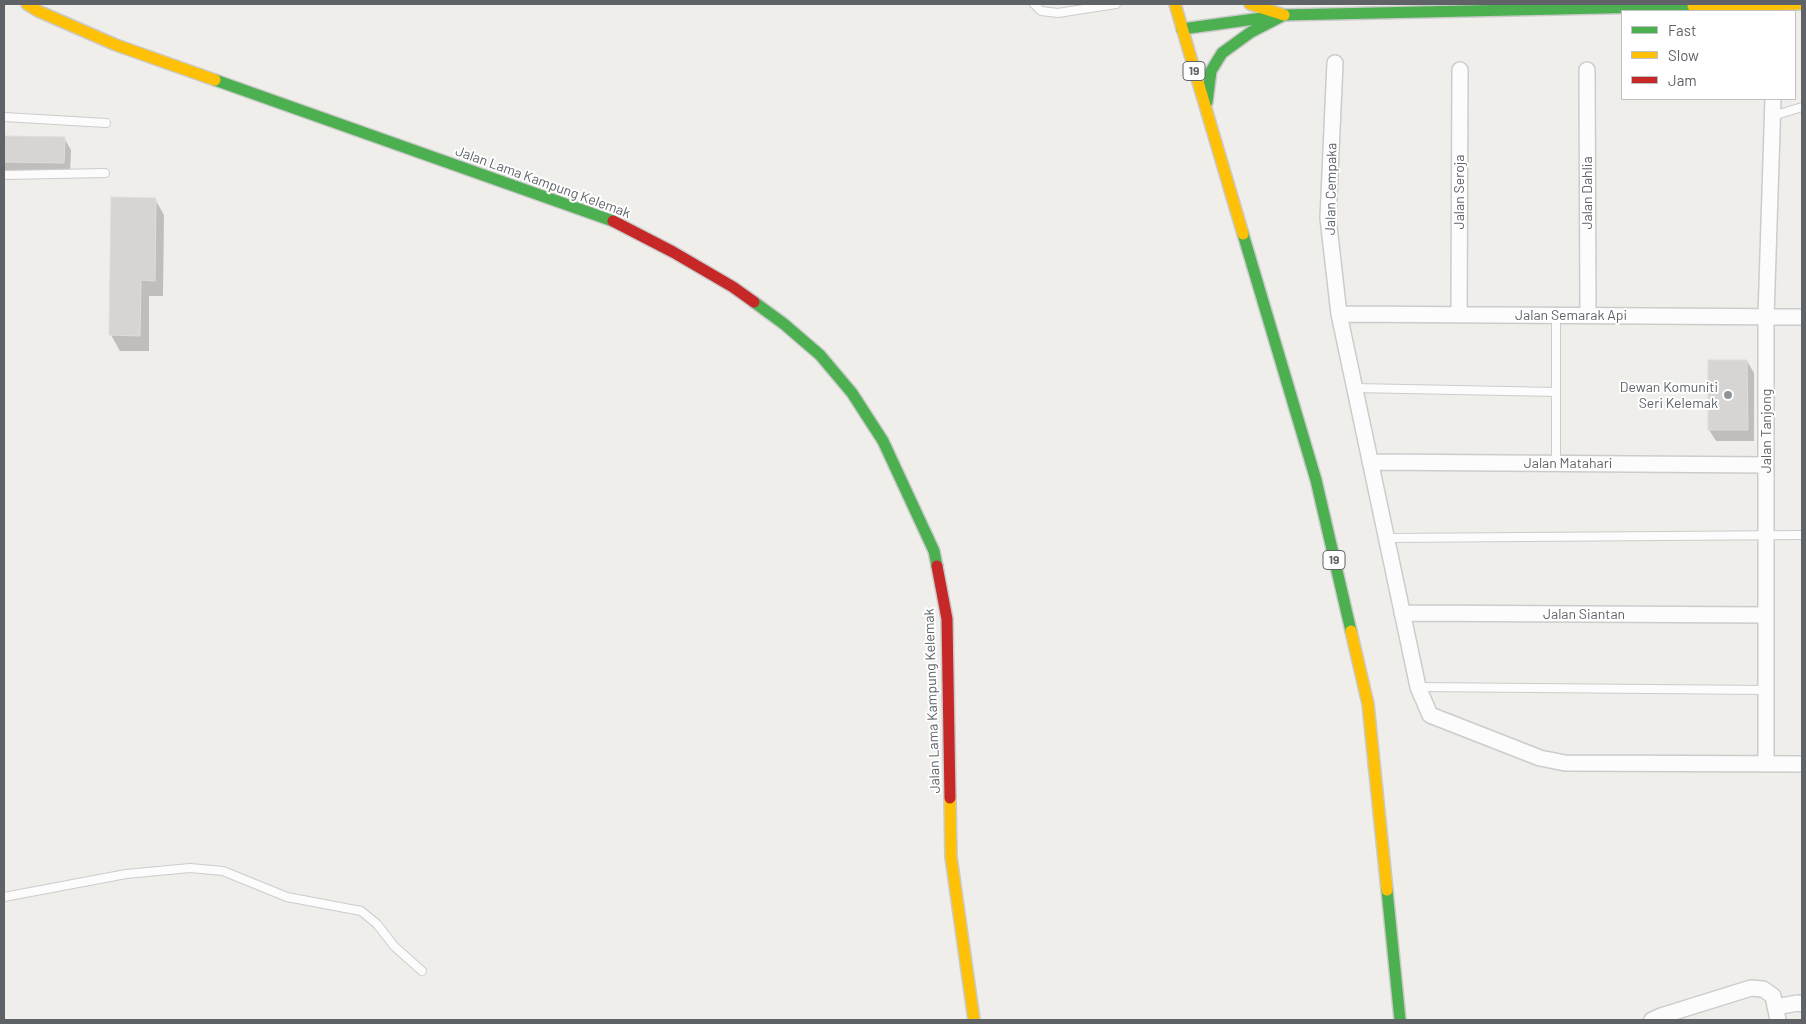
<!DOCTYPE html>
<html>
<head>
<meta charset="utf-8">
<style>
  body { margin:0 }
  #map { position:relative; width:1806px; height:1024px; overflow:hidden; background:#efeeea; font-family:Barlow,sans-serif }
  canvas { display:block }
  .frame { position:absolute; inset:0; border:5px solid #5f6368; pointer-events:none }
  .legend { position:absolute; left:1621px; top:10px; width:175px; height:90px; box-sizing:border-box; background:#fff; border:1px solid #bfc1c3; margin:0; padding:6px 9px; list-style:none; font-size:15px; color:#5f6368 }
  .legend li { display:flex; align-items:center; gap:10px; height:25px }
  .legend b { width:25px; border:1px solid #bfc1c3 }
</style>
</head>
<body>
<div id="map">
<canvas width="1806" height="1024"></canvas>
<div class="frame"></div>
<ul class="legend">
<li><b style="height:6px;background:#4caf50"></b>Fast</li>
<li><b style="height:6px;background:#ffc107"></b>Slow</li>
<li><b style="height:6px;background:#c62828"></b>Jam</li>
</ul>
</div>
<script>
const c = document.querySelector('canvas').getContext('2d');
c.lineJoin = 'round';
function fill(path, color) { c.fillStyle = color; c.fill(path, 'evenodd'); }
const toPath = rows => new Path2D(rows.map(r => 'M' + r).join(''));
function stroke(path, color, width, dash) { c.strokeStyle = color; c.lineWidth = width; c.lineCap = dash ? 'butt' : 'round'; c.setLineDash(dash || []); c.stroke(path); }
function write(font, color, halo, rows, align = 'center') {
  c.font = font + ' Barlow,sans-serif'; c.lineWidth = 4; c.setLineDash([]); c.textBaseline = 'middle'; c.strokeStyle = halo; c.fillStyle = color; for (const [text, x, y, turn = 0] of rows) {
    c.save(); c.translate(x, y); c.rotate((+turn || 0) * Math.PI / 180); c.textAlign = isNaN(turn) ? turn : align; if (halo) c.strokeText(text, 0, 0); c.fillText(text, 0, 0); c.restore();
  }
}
const shadow = toPath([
  [4,137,64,138,71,150,70,175,4,174],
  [155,199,164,215,163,296,149,296,149,351,120,351,111,335],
  [1747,361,1754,373,1754,441,1716,441,1709,430]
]);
const building = toPath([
  [4,136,65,137,64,163,4,162,4,136],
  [111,197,156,198,155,281,141,280,140,336,109,335,111,197],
  [1708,360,1747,360,1748,430,1708,430,1708,360]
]);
const lane = toPath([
  [1034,4,1041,11,1058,13,1116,4],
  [1773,116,1802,107],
  [4,117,106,123],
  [4,175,105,173],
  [1556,315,1556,463],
  [1355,388,1556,392],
  [1387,538,1802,535],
  [1418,687,1766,690],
  [4,897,126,874,190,868,223,871,287,897,361,911,377,924,394,946,422,971]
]);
const street = toPath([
  [1335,63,1328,218,1339,314,1418,687,1430,715,1540,758,1565,763,1802,764],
  [1587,70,1588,315],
  [1339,314,1802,317],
  [1459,315,1460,70],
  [1370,462,1766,465],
  [1402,613,1766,615],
  [1766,763,1766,317,1773,99],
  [1775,1007,1798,1003,1802,1004],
  [1652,1020,1661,1016,1751,988,1763,989,1773,996,1778,1020]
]);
const fast = toPath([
  [1182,29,1284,15,1693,6],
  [215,80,613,221],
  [1207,102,1211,71,1222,53,1251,32,1284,15],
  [1243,234,1316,480,1351,631],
  [754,302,784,324,820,355,852,393,883,441,934,551,937,566],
  [1387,890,1400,1020]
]);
const slow = toPath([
  [27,4,38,11,116,45,215,80],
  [1175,4,1243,234],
  [1250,4,1284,15],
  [1693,6,1802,4],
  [1351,631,1368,704,1387,890],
  [950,798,951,857,974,1020]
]);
const jam = toPath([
  [613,221,673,252,733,287,754,302],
  [937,566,947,619,950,798]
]);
const markers = [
  [1728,395,5,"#919496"]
];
const shields = [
  [1194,71,22],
  [1334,560,22]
];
const shieldNames = [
  ["19",1194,71],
  ["19",1334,560]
];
const streetNames = [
  ["Jalan Lama Kampung Kelemak",543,182,20],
  ["Jalan Cempaka",1331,189,-89],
  ["Jalan Seroja",1459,192,-90],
  ["Jalan Dahlia",1587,193,-90],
  ["Jalan Semarak Api",1571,315],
  ["Jalan Tanjong",1766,431,-90],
  ["Jalan Matahari",1568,463],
  ["Jalan Siantan",1584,614],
  ["Jalan Lama Kampung Kelemak",932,701,-92]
];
const poiNames = [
  ["Dewan Komuniti",1718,387],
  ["Seri Kelemak",1718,403]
];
fill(shadow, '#0003');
fill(building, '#d6d5d3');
stroke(building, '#deddd9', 1);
stroke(lane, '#cbcccc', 10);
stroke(street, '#cbcccc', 18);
stroke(fast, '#cacacb', 14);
stroke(slow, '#cacacb', 14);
stroke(jam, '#cacacb', 14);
stroke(lane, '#fdfcfc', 8);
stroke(street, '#fdfcfc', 15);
stroke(fast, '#4caf50', 11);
stroke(slow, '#ffc107', 11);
stroke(jam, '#c62828', 11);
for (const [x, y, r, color] of markers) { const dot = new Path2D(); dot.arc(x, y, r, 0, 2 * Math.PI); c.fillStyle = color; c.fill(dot); stroke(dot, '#fff', 2); }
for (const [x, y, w] of shields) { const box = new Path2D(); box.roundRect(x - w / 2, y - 9.5, w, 19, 4); c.fillStyle = '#fff'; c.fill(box); stroke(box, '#5f6368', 1); }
write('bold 12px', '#5f6368', null, shieldNames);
write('14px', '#5f6368', '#fff', streetNames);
write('14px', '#5f6368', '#fff', poiNames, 'right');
</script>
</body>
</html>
